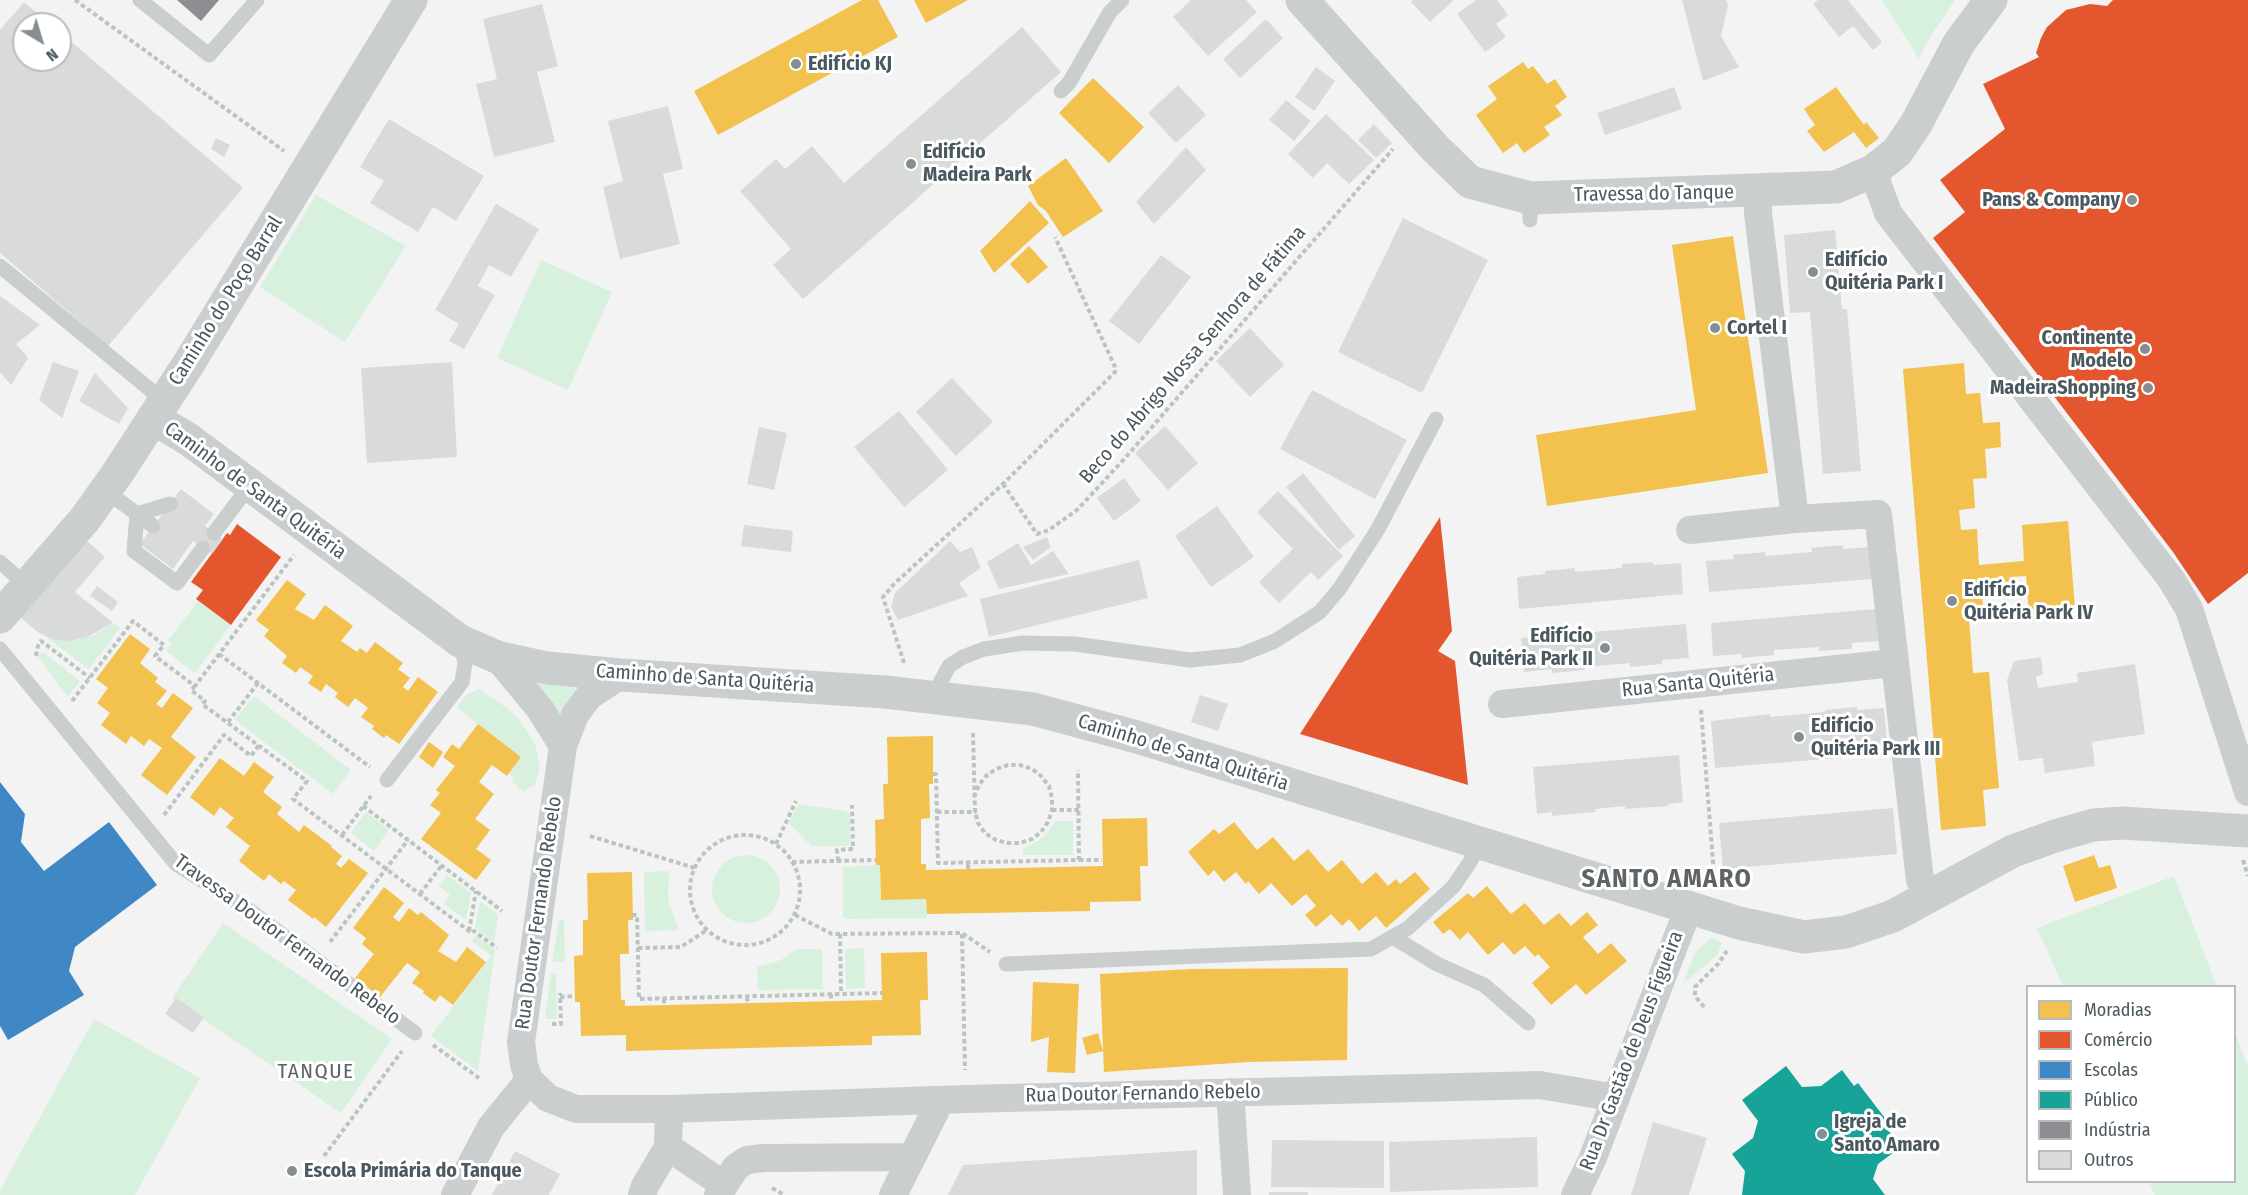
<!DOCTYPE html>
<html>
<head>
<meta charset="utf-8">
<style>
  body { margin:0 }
  #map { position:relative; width:2248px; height:1195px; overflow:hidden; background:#f3f3f3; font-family:"Fira Sans Condensed",sans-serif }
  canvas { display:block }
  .legend { position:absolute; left:2026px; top:985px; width:210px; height:198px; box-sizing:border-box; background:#fff; border:2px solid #b7bcbf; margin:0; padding:8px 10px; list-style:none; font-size:18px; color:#4a585f }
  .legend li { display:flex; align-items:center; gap:12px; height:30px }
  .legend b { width:30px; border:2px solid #b7bcbf }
  .north { position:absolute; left:12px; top:12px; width:60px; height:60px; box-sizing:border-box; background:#fff; border:2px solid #b7bcbf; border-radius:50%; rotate:142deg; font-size:16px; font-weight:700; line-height:24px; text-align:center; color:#4a585f }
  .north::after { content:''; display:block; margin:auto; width:21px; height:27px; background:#858e93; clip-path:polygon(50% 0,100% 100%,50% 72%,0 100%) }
</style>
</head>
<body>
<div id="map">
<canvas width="2248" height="1195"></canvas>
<ul class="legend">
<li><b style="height:16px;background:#f2c14e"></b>Moradias</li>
<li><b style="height:16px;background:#e4572e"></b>Comércio</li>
<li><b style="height:16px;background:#3f88c5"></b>Escolas</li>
<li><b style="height:16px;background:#17a398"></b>Público</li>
<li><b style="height:16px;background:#8d8d92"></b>Indústria</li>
<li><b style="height:16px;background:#d9dbdb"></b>Outros</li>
</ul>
<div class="north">N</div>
</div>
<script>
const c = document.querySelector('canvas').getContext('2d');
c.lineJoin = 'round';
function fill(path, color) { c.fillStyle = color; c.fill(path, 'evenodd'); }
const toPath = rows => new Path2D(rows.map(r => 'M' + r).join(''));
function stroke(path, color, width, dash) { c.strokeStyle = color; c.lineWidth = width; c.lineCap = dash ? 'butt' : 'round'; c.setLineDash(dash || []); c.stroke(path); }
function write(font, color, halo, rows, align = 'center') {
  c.font = font + ' "Fira Sans Condensed",sans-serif'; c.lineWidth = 6; c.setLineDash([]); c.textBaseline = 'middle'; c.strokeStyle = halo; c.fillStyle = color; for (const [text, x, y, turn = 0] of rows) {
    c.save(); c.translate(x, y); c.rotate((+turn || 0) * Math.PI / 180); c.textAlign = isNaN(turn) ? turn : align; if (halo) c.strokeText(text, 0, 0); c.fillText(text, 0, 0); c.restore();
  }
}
const green = toPath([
  [1882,0,1955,0,1928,40,1919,59],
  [316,195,406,246,345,342,260,287],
  [541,260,612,292,568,390,497,358],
  [198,601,231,625,195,673,166,651,172,643,168,640],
  [113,623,120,628,89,669,46,637,61,641,77,640,94,635],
  [43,652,80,681,68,697,39,658,39,655],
  [526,681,580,689,560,716],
  [479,689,510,710,520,720,535,744,540,767,535,785,523,792,512,781,514,778,509,774,521,757,457,708,465,696],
  [254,696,351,770,333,794,235,720],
  [798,804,846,811,850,814,850,843,847,846,811,846,789,823],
  [366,812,389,830,374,851,351,833],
  [1055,821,1073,821,1073,855,1023,855,1023,848,1031,845,1045,836],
  '712 889a34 34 0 1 1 68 0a34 34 0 1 1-68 0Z',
  [880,865,881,900,926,899,927,918,846,919,843,916,843,867],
  [669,871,668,900,679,930,645,931,644,872],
  [447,875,471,893,466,920,444,904,450,895,439,886],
  [2174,876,2217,986,2063,986,2037,928],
  [480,901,498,915,494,943,475,928],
  [559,920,564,920,565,962,552,962],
  [223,923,392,1039,341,1113,172,998],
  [476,935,495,950,478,1071,431,1036,491,956,472,941],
  [1711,938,1715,938,1721,943,1718,954,1683,984,1695,952],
  [864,948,865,988,846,989,845,949],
  [796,949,822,949,823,989,758,990,757,967,781,960],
  [551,973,556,973,557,1019,545,1019],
  [94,1019,200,1078,135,1195,0,1195,0,1190],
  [2235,1032,2248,1067,2248,1195,2155,1195,2149,1182,2234,1182]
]);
const homes = toPath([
  [862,0,878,0,898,37,718,135,694,91],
  [914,0,968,0,926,23],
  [1523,62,1528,69,1533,66,1547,84,1555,79,1567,97,1555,106,1562,115,1544,127,1550,135,1524,153,1517,143,1503,153,1476,115,1497,99,1488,86],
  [1093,78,1144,127,1109,163,1059,113],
  [1836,87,1864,125,1866,122,1879,138,1866,148,1854,132,1824,152,1807,131,1815,125,1804,109],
  [1066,158,1103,211,1063,237,1046,211,1038,205,1028,186],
  [1030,201,1049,223,994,273,980,251],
  [1733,236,1768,473,1547,506,1536,435,1696,410,1672,245],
  [1029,246,1048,267,1028,284,1010,264],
  [1964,363,1966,394,1980,393,1983,423,2000,422,2001,447,1985,449,1987,478,1973,479,1975,508,1959,510,1961,530,1977,529,1979,565,2024,561,2022,525,2068,521,2075,608,2029,613,2026,576,2010,577,2011,592,1982,594,1984,617,1969,618,1973,673,1989,672,1999,788,1983,790,1986,826,1941,830,1903,369],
  [287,580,306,594,295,609,314,620,325,605,353,626,341,641,357,652,360,648,367,653,375,642,403,663,398,669,410,678,403,687,408,691,418,677,438,692,399,744,386,735,384,738,372,729,374,726,361,717,368,708,355,698,348,707,335,697,338,693,326,684,321,692,308,683,313,676,300,667,296,673,282,663,287,656,264,636,269,630,256,620],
  [130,634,150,649,140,663,158,678,155,682,167,691,156,704,162,708,173,693,193,708,171,737,196,757,167,795,141,775,162,748,149,739,144,746,131,736,126,744,101,725,110,713,97,703,108,688,96,679],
  [478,724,521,757,507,776,492,765,479,782,494,794,475,819,490,830,476,849,491,860,476,880,421,839,441,813,430,805,440,793,436,790,455,766,443,757,452,744,459,749],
  [933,736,933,784,929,784,930,818,921,819,921,864,926,864,926,870,1103,866,1102,819,1147,818,1148,866,1140,866,1141,901,1090,902,1090,911,927,914,926,899,881,900,880,865,876,865,875,820,884,819,883,784,888,784,887,737],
  [429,742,443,752,433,768,419,757],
  [220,758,244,776,254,762,274,777,263,792,282,807,277,814,299,832,304,825,332,846,331,847,342,856,336,864,341,868,349,859,368,873,326,927,314,917,313,919,288,900,296,890,284,881,281,884,269,874,264,881,239,861,250,846,226,827,234,818,220,807,214,816,190,797],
  [1234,822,1257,850,1273,837,1294,861,1308,849,1328,872,1342,860,1362,884,1376,872,1388,886,1396,879,1400,884,1415,872,1430,889,1386,928,1376,916,1359,931,1349,919,1342,926,1331,914,1316,927,1305,915,1316,906,1306,894,1292,906,1271,883,1259,894,1248,881,1246,884,1236,872,1224,882,1214,870,1208,876,1188,852,1214,829,1219,834],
  [2094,855,2099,868,2110,865,2117,888,2075,902,2063,866],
  [632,872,633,920,628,920,629,954,620,954,621,1000,625,1000,625,1006,882,1000,881,953,927,952,928,1000,920,1000,921,1035,872,1036,872,1045,626,1051,626,1035,581,1036,580,1002,575,1002,574,956,583,955,583,920,588,920,587,873],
  [1487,886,1511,914,1525,903,1544,925,1559,913,1571,926,1587,912,1598,925,1583,937,1598,954,1611,943,1627,961,1586,995,1576,984,1551,1005,1532,983,1550,967,1538,954,1535,957,1525,946,1514,955,1503,942,1488,955,1468,932,1460,940,1450,929,1443,934,1433,922,1468,893,1473,898],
  [384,887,404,903,393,917,399,922,409,908,418,915,421,912,449,935,438,951,456,962,467,947,486,962,453,1005,440,995,435,1002,423,993,424,991,412,983,420,972,407,963,380,997,355,978,374,954,362,944,366,938,353,928],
  [1348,968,1347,1060,1248,1062,1104,1072,1100,974,1192,969],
  [1033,982,1079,984,1075,1073,1047,1072,1049,1037,1031,1042],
  [1098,1033,1103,1051,1087,1055,1082,1038]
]);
const shops = toPath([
  [2113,0,2248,0,2248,573,2208,604,2173,552,1933,238,1965,212,1940,180,2005,129,1983,84,2039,57,2036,53,2041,38,2047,27,2066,10,2090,4,2107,6],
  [1440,517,1452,631,1438,651,1455,661,1468,785,1300,734],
  [237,524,281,557,231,625,196,599,203,590,191,582,227,533,230,535]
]);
const schools = toPath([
  [0,782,25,814,21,842,44,871,109,822,157,885,75,947,69,971,84,995,8,1040,0,1026]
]);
const public = toPath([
  [1786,1066,1802,1087,1821,1086,1842,1070,1854,1086,1858,1083,1891,1126,1887,1129,1901,1147,1878,1164,1873,1179,1885,1195,1742,1195,1745,1171,1732,1154,1753,1138,1758,1121,1742,1100]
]);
const industry = toPath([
  [177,0,219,0,201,21]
]);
const building = toPath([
  [1191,0,1246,0,1257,12,1208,56,1173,17],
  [1413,0,1454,0,1430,22,1411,2],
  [1476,0,1497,0,1508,15,1496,24,1506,37,1485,52,1457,14],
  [1682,0,1726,0,1728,5,1721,36,1739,67,1703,81],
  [1818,0,1848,0,1882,42,1873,50,1853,26,1839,37,1813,4],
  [24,2,50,24,24,24,24,60,60,60,60,32,243,188,108,346,0,253,0,30],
  [542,4,558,66,537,72,555,142,494,157,476,84,497,79,483,19],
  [1266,19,1283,38,1240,78,1223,59],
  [1022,27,1061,72,803,299,773,265,791,249,740,191,776,159,785,169,812,146,844,183],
  [1316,67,1335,81,1314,111,1295,97],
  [1178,85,1206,115,1176,143,1148,113],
  [1674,87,1682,109,1605,135,1597,113],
  [1286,100,1311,121,1294,141,1269,120],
  [668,106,683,169,663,174,680,244,620,259,603,187,623,181,608,121],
  [1326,114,1374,160,1349,184,1327,163,1313,178,1288,154],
  [389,119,484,176,456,221,433,207,418,232,370,203,384,181,360,167],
  [1374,124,1392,143,1376,158,1358,140],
  [216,138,230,145,224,157,211,149],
  [1186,147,1206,170,1154,224,1136,202],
  [496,204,539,229,511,277,489,265,478,286,495,295,464,349,449,341,459,324,435,310],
  [1403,218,1488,260,1422,393,1338,352],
  [1835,230,1842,309,1847,309,1861,471,1823,474,1810,312,1790,313,1784,235],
  [1161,255,1191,277,1139,344,1109,321],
  [0,296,40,325,16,344,28,358,11,385,0,372],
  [1250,328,1284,365,1250,397,1216,361],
  [53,362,79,371,62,418,39,400],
  [452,362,457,457,367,463,361,368],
  [95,373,128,408,119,424,79,401],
  [952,378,993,422,956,456,916,412],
  [1312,390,1407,440,1375,499,1280,449],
  [899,411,948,470,904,507,854,447],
  [1165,426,1198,463,1168,490,1135,453],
  [759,427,787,433,774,490,747,484],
  [1303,473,1355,536,1339,550,1286,487],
  [1124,478,1141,501,1114,521,1097,498],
  [181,489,214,514,205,526,223,539,212,554,193,541,173,569,140,544],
  [1278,491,1343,556,1318,580,1311,572,1279,603,1259,582,1293,549,1257,512],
  [1217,506,1254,557,1211,587,1175,536],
  [744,525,793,531,791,552,741,546],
  [1047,537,1051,547,1033,560,1023,547],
  [85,539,105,557,75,592,113,623,85,638,68,641,54,640,39,633,19,616],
  [950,541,960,552,972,547,981,568,959,583,968,596,898,620,891,607,895,593],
  [1018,543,1031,565,1053,551,1069,574,999,589,987,562],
  [1843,545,1843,549,1870,547,1873,579,1709,592,1706,561,1734,559,1733,555,1765,552,1765,556,1812,552,1811,548],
  [1139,560,1148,598,989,637,980,599],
  [1653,562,1653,565,1681,563,1683,594,1519,609,1517,577,1545,574,1545,571,1575,568,1575,572,1622,568,1622,564],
  [97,586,118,602,112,611,90,596],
  [1876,609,1879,641,1852,643,1852,649,1819,651,1819,647,1774,650,1774,655,1742,658,1741,654,1713,656,1711,623],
  [1686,624,1689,658,1662,660,1662,664,1630,667,1630,663,1585,667,1585,670,1552,673,1552,669,1524,672,1521,638],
  [2041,657,2043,675,2036,676,2038,688,2078,682,2077,673,2135,664,2145,734,2092,742,2095,766,2045,773,2043,758,2019,761,2007,680,2014,661],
  [1200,695,1228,704,1218,731,1191,722],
  [1857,707,1857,710,1884,708,1888,754,1715,768,1711,721,1770,714,1770,717,1825,712,1825,710],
  [1679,755,1683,802,1668,804,1668,806,1625,809,1625,806,1595,809,1595,812,1552,816,1552,812,1537,814,1533,767],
  [1893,808,1897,854,1723,869,1719,823],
  [176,998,204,1017,193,1033,165,1014],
  [1653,1122,1707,1138,1689,1195,1631,1195],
  [1537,1137,1538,1187,1390,1192,1389,1142],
  [1272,1140,1384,1141,1384,1188,1271,1187],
  [1197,1150,1197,1195,948,1195,963,1165],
  [515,1151,560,1174,549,1195,492,1195],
  [1269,1192,1308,1192,1308,1195,1269,1195]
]);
const path = toPath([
  [75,0,284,151],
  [1003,484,1037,534,1049,530,1077,510,1126,457,1393,149],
  [219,654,370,767],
  [36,656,38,646,41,641,90,678],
  [904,663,883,597,894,584,1003,484,1115,372,1116,369,1055,237],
  [195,686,191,690,205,701,202,704,307,781,293,799,469,931,472,933,474,931,497,948],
  [72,701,133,621,164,645,155,656,195,686,294,555],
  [1701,710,1714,874],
  [228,722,258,683],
  [933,774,936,774,938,863,1079,860,1078,770],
  [974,797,979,785,986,776,996,769,1008,765,1020,765,1032,769,1041,776,1049,786,1052,798,1052,810,1048,822,1041,832,1032,839,1020,843,1007,843,996,840,985,833,978,823,975,812],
  [363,806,502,911],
  [1052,810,1079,810],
  [937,812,975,812,973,733],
  [164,815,224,735,251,756,259,745],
  [342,835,371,796],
  '690 890a55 55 0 1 1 110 0a55 55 0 1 1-110 0Z',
  [590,836,695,868],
  [776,844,796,801],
  [1079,860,1102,860],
  [2243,860,2248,876],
  [838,861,837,850,853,849,852,805],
  [792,862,876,860],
  [968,869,968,863],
  [420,894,442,865],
  [632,915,637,915,639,999,882,993],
  [795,915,832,934,962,933,990,952],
  [469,931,476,891],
  [840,934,841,994],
  [962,934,965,1070],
  [330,942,408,840],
  [638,948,681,947,707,930],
  [831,994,831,1001],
  [560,997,575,996],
  [747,997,748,1003],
  [664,999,664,1005],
  [1704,1007,1695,996,1695,987,1718,964,1727,951],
  [552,1024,561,1024,560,993],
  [433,1045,479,1078],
  [324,1156,402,1051],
  [772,1188,784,1195]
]);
const service = toPath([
  [140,0,209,55,257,0],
  [1061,91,1069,83,1110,12,1122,0],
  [1530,198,1530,220],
  [0,266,164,401],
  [105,490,153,526],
  [170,504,137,514,134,551,177,583,203,548],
  [214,533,250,485],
  [0,562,27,586],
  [0,649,176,864,249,910,415,1033],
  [933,696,949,666,963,657,984,649,1023,643,1075,644,1190,660,1240,655,1275,641,1320,612,1340,588,1378,529,1436,419],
  [387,780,462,682,465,663,460,641],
  [1393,937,1437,964,1484,985,1528,1023],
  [1006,964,1371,949,1408,928,1453,887,1470,862,1479,844]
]);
const minor = toPath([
  [1873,171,1888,213,2171,579,2189,609,2248,792],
  [1758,191,1758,213,1795,519],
  [1690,530,1795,519,1878,514,1920,880,1929,898],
  [497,657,540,709,563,746],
  [621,675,589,696,575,715,563,746,521,1042,524,1065,529,1080,548,1098,576,1109,669,1109,966,1099,1540,1085,1616,1098],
  [1502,704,1894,663],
  [1230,1092,1237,1195],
  [668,1147,724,1185],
  [455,1195,491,1127,529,1080],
  [642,1195,645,1186,668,1147,669,1109],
  [718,1195,736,1167,747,1160,763,1158,912,1157],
  [893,1195,941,1100],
  [1575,1195,1592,1160,1689,907]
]);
const tertiary = toPath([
  [1302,0,1435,148,1470,182,1530,198,1836,187,1873,171,1897,152,1916,124,1959,43,1991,0],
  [153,418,188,439,460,641,497,657,547,668,621,675,885,692,1033,709,1137,737,1739,923,1804,937,1846,932,1893,916,2013,851,2055,836,2093,825,2122,823,2248,831],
  [0,617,85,519,117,474,189,363,411,0]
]);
const markers = [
  [796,64,6,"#858e93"],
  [911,164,6,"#858e93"],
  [2132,200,6,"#858e93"],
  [1813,272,6,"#858e93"],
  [1715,328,6,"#858e93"],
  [2145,349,6,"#858e93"],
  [2148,388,6,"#858e93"],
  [1952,601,6,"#858e93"],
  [1605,648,6,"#858e93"],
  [1799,737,6,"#858e93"],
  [1822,1134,6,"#858e93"],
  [292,1171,6,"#858e93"]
];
const poiNames = [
  ["Edifício KJ",808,64],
  ["Edifício",923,152],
  ["Madeira Park",923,175],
  ["Pans & Company",2120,200,"right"],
  ["Edifício",1825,260],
  ["Quitéria Park I",1825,283],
  ["Cortel I",1727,328],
  ["Continente",2133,338,"right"],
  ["Modelo",2133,361,"right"],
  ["MadeiraShopping",2136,388,"right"],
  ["Edifício",1964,590],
  ["Quitéria Park IV",1964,613],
  ["Edifício",1593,636,"right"],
  ["Quitéria Park II",1593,659,"right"],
  ["Edifício",1811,726],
  ["Quitéria Park III",1811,749],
  ["Igreja de",1834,1122],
  ["Santo Amaro",1834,1145],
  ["Escola Primária do Tanque",304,1171]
];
const streetNames = [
  ["Travessa do Tanque",1654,194,-1],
  ["Caminho do Poço Barral",226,301,-58],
  ["Beco do Abrigo Nossa Senhora de Fátima",1193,355,-49],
  ["Caminho de Santa Quitéria",255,491,36],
  ["Caminho de Santa Quitéria",705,679,4],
  ["Rua Santa Quitéria",1698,683,-6],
  ["Caminho de Santa Quitéria",1183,753,17],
  ["Rua Doutor Fernando Rebelo",539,913,-82],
  ["Travessa Doutor Fernando Rebelo",287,940,36],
  ["Rua Dr Gastão de Deus Figueira",1632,1051,-69],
  ["Rua Doutor Fernando Rebelo",1143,1094,-1]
];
const neighbourhoodNames = [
  ["TANQUE",316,1072]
];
const districtNames = [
  ["SANTO AMARO",1667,880]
];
fill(green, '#d8f1de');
fill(homes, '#f2c14e');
fill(shops, '#e4572e');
fill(schools, '#3f88c5');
fill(public, '#17a398');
fill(industry, '#8d8d92');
fill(building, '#d9dbdb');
stroke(path, '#bac5c0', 4, [4.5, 3]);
stroke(service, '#cacecf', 15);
stroke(minor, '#cacecf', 28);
stroke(tertiary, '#cacecf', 33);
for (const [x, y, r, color] of markers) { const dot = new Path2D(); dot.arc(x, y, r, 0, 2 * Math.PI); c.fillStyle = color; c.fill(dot); stroke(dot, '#fff', 2); }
write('bold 20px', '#4a585f', '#fff', poiNames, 'left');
write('20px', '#4a585f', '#fff', streetNames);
c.letterSpacing = '1.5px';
write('21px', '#5e6367', '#fff', neighbourhoodNames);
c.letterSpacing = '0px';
c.letterSpacing = '1.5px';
write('bold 26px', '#5e6367', '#fff', districtNames);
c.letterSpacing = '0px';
</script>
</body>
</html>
